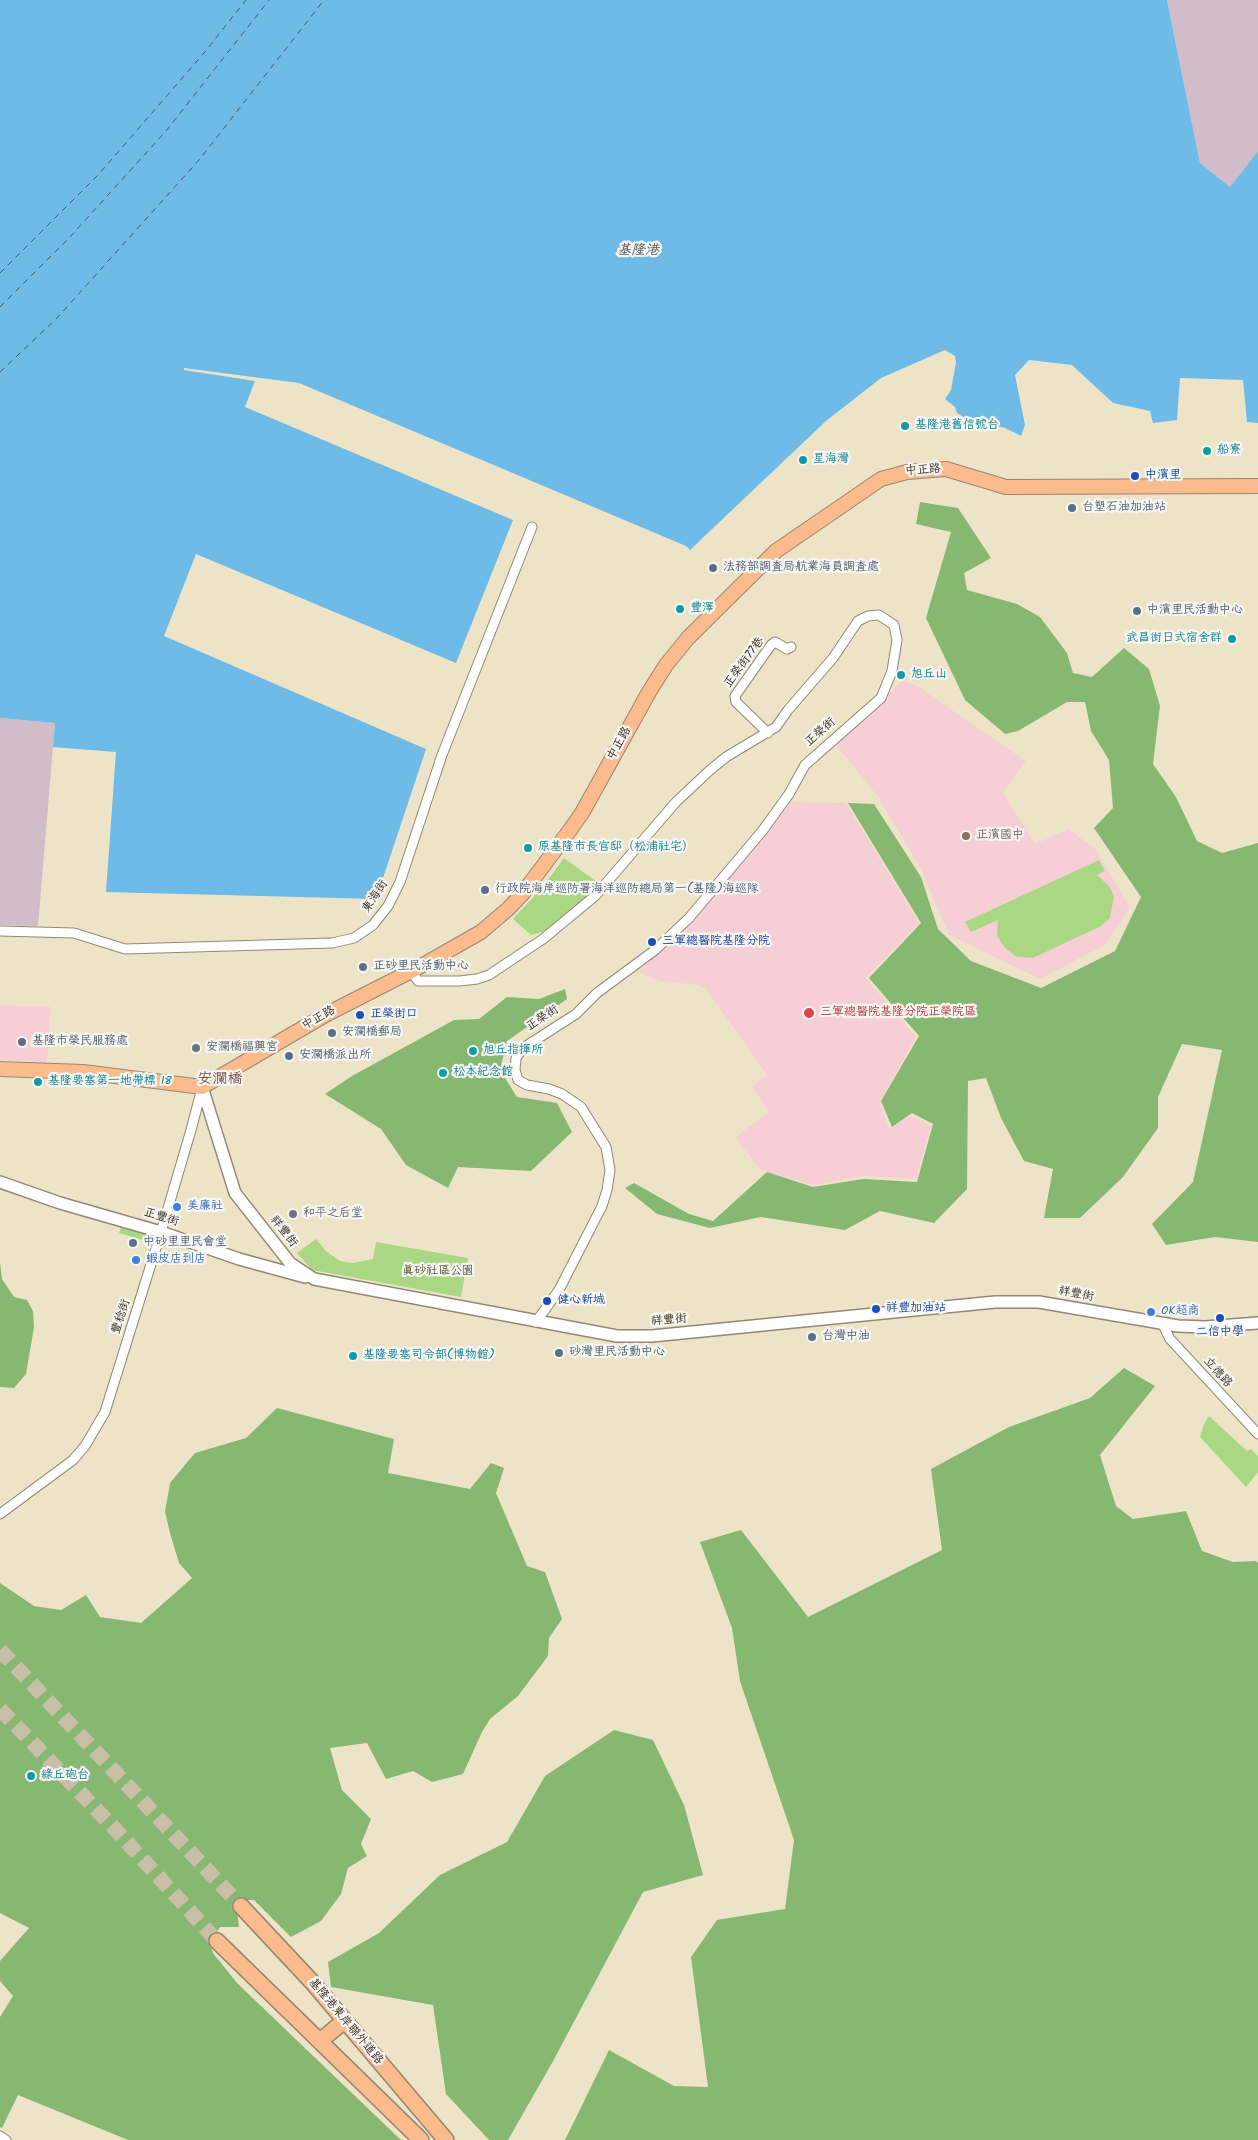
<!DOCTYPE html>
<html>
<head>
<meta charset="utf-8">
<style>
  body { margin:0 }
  canvas { display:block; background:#ede4c8 }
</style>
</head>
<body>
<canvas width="1258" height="2140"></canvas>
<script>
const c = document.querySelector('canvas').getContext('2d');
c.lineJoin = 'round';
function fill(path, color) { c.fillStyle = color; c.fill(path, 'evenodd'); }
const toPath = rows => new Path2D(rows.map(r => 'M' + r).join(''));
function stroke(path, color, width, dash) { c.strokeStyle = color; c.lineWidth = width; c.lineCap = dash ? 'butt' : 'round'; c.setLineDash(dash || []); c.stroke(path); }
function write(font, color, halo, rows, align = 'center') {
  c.font = font + ' Kalam,"LXGW WenKai TC",sans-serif'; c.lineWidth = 4.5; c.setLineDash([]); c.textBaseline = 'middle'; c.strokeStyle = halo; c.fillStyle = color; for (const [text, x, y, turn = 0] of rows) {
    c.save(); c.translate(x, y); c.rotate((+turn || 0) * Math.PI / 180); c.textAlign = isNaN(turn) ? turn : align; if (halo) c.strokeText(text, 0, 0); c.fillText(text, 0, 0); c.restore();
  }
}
const built = toPath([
  [902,681,916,685,1026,761,1003,793,1035,844,1068,829,1096,849,1130,908,1105,945,1040,979,949,935,922,871,879,798,836,745],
  [791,802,846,803,919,923,866,978,916,1037,879,1103,890,1129,911,1116,931,1126,916,1179,863,1176,813,1185,760,1170,735,1137,769,1112,752,1087,767,1075,706,989,697,985,660,981,637,972,694,921],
  [0,1005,51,1007,47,1062,0,1060]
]);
const industrial = toPath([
  [1167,0,1258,0,1258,151,1230,187,1200,163],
  [0,718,55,723,38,926,0,925]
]);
const green = toPath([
  [564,858,597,882,592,894,552,929,531,935,513,919,541,889],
  [1099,860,1105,871,1097,875,1109,886,1114,896,1110,918,1101,926,1033,958,1017,957,1005,948,997,936,998,920,971,932,965,922],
  [122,1225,151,1235,149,1242,119,1233],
  [316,1239,326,1251,340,1261,353,1263,373,1259,376,1242,468,1258,461,1297,312,1270,297,1253],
  [1209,1416,1247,1451,1251,1449,1258,1456,1258,1472,1246,1487,1200,1437,1204,1424]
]);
const forest = toPath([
  [920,502,958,508,991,558,964,573,967,590,1017,604,1040,617,1067,653,1073,673,1092,677,1124,648,1149,669,1160,706,1153,764,1176,797,1197,841,1222,853,1258,843,1258,1242,1215,1237,1166,1245,1152,1224,1193,1182,1222,1050,1182,1044,1158,1097,1158,1128,1123,1177,1080,1218,1044,1218,1053,1169,1024,1161,1001,1118,986,1078,968,1081,967,1189,934,1223,880,1211,845,1230,761,1217,710,1228,657,1214,625,1188,634,1183,689,1214,713,1221,767,1172,813,1187,863,1179,917,1182,933,1124,912,1113,892,1127,881,1101,919,1036,869,978,921,923,848,803,874,804,921,877,938,929,971,961,1041,988,1115,951,1141,897,1094,828,1113,808,1109,760,1091,731,1085,702,1067,702,1018,731,1005,734,965,700,926,618,951,532,916,524],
  [565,989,567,999,507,1041,500,1070,517,1097,557,1103,572,1132,531,1171,458,1167,448,1188,406,1165,381,1129,325,1094,352,1076,454,1020,479,1019,507,997,539,999],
  [0,1262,2,1279,14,1297,27,1300,33,1311,34,1327,26,1374,14,1388,0,1387],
  [1124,1368,1155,1386,1100,1455,1116,1506,1133,1519,1186,1511,1202,1551,1233,1562,1256,1561,1258,1563,1258,2140,565,2140,609,2050,674,2086,708,2087,691,1957,717,1920,785,1909,794,1840,740,1681,732,1628,700,1542,741,1530,808,1617,942,1550,931,1469,1009,1427,1090,1398],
  [277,1408,394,1439,388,1473,470,1489,491,1463,504,1468,496,1493,527,1566,545,1572,562,1619,549,1638,548,1656,518,1696,490,1719,482,1732,463,1774,432,1782,413,1771,386,1779,367,1743,330,1748,342,1790,371,1819,361,1844,367,1856,348,1868,341,1894,321,1921,291,1937,254,1900,242,1900,237,1910,239,1927,220,1927,210,1944,213,1953,237,1983,401,2140,128,2140,18,2095,2,2128,0,2127,0,2017,13,1996,0,1981,0,1961,29,1928,0,1913,0,1583,34,1606,61,1610,86,1595,100,1617,141,1623,192,1578,179,1563,170,1533,165,1512,170,1483,195,1453,246,1438],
  [614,1730,653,1740,684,1805,703,1875,643,1892,552,2063,508,2140,489,2140,446,2094,433,2005,331,1987,328,1962,379,1933,440,1875,507,1842,545,1776]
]);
const water = toPath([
  [0,0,1167,0,1200,163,1230,187,1258,151,1258,423,1247,422,1243,380,1180,378,1177,420,1153,423,1150,411,1113,403,1072,365,1029,360,1015,375,1025,425,1021,436,1005,428,965,418,957,413,955,407,945,399,951,390,956,362,955,356,945,350,881,378,826,421,690,550,686,546,299,383,184,368,184,370,255,381,245,407,513,520,456,663,196,554,164,636,426,749,376,899,106,892,116,752,53,747,55,723,0,718]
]);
const ferry = toPath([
  [0,273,99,174,204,53,246,0],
  [0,307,70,237,166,131,269,0],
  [0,372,57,318,199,160,324,0]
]);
const trunkTunnel = toPath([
  [0,1650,241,1906],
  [0,1709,115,1829,217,1941]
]);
const minor = toPath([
  [768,733,736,702,735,696,771,645,775,642,787,649,791,647],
  [0,931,74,933,125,949,332,943,354,938,373,925,388,906,400,882,442,755,532,527],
  [411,971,418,981,460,981,477,979,489,975,543,939,595,896,676,802,709,771,726,757,776,727,788,710,833,658,858,621,868,616,879,615,894,625,897,640,892,671,881,698,805,765,789,794,763,830,689,918,655,950,597,993,576,1014,523,1048,516,1058,515,1070,518,1080,527,1085,549,1089,562,1094,581,1107,606,1147,610,1170,607,1190,602,1206,559,1290,536,1322],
  [1162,1323,1170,1339,1258,1434],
  [0,1514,73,1460,85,1446,105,1412,161,1232,191,1130,202,1088],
  [0,2136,6,2140]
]);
const tertiary = toPath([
  [202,1087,235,1193,290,1263,314,1279,617,1336,652,1336,995,1302,1039,1302,1178,1326,1205,1327,1258,1323],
  [0,1182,60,1203,161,1232,239,1259,305,1277]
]);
const primary = toPath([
  [0,1069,83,1072,202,1087,327,1014,423,965,481,932,508,909,523,893,570,830,582,813,649,692,666,665,688,638,776,551,881,479,907,472,946,469,1006,487,1258,486]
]);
const trunk = toPath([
  [241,1906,312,1982,446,2140],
  [217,1941,421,2140],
  [320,2041,344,2021]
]);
const markers = [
  [905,426,5,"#0f9aa8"],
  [1207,451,5,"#0f9aa8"],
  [803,460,5,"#0f9aa8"],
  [1135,476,5,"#1a4fb4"],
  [1072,508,5,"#5c6f8a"],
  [713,568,5,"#5c6f8a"],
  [680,609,5,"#0f9aa8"],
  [1137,611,5,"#5c6f8a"],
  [1232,639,5,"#0f9aa8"],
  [901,675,5,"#0f9aa8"],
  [966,836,5,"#8d6e63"],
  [528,848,5,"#0f9aa8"],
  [485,890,5,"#5c6f8a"],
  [652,942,5,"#1a4fb4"],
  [363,967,5,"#5c6f8a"],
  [809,1013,6,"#e0444e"],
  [360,1015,5,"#1a4fb4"],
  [332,1033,5,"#5c6f8a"],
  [22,1042,5,"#5c6f8a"],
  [196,1048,5,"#6b7280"],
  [473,1051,5,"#0f9aa8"],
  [289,1056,5,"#5c6f8a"],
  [443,1073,5,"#0f9aa8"],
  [38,1082,5,"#0f9aa8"],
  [177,1207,5,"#3f7fe0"],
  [293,1214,5,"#6b7280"],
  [133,1243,5,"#5c6f8a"],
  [136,1260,5,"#3f7fe0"],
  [547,1301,5,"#1a4fb4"],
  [876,1309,5,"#1a4fb4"],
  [1151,1312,5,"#3f7fe0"],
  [1220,1318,5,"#1a4fb4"],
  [812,1337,5,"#5c6f8a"],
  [559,1353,5,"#5c6f8a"],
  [353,1356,5,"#0f9aa8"],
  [31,1776,5,"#0f9aa8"]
];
const cultureNames = [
  ["基隆港舊信號台",915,426],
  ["船寮",1217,451],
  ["星海灣",813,460],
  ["豐澤",690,609],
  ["武昌街日式宿舍群",1222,639,"right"],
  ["旭丘山",911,675],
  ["原基隆市長官邸（松浦社宅）",538,848],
  ["旭丘指揮所",483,1051],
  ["松本紀念館",453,1073],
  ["基隆要塞第一地帶標 18",48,1082],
  ["基隆要塞司令部(博物館)",363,1356],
  ["綠丘砲台",41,1776]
];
const streetNames = [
  ["中正路",923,471,-4],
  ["正榮街77巷",745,663,-54],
  ["正榮街",821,733,-41],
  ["中正路",620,744,-61],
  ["東海街",376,897,-57],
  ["中正路",319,1019,-29],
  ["正榮街",543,1019,-33],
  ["正豐街",161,1218,17],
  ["祥豐街",283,1232,52],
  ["祥豐街",1076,1295,11],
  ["豐稔街",122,1317,-72],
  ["祥豐街",669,1321,-5],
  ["立德路",1217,1373,48],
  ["基隆港東岸聯外道路",345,2022,50]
];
const transitNames = [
  ["中濱里",1145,476],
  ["三軍總醫院基隆分院",662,942],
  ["正榮街口",370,1015],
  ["健心新城",557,1301],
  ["祥豐加油站",886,1309],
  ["二信中學",1220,1333,"center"]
];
const serviceNames = [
  ["台塑石油加油站",1082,508],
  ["法務部調查局航業海員調查處",723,568],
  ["中濱里民活動中心",1147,611],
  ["行政院海岸巡防署海洋巡防總局第一(基隆)海巡隊",495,890],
  ["正砂里民活動中心",373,967],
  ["安瀾橋郵局",342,1033],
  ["基隆市榮民服務處",32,1042],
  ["安瀾橋派出所",299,1056],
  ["中砂里里民會堂",143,1243],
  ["台灣中油",822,1337],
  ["砂灣里民活動中心",569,1353]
];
const educationNames = [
  ["正濱國中",976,836]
];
const healthNames = [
  ["三軍總醫院基隆分院正榮院區",820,1013]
];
const worshipNames = [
  ["安瀾橋福興宮",206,1048],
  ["和平之后堂",303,1214]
];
const shopNames = [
  ["美廉社",187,1207],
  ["蝦皮店到店",146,1260],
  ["OK超商",1161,1312]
];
const parkNames = [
  ["真砂社區公園",438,1272]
];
const waterNames = [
  ["基隆港",638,252]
];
const quarterNames = [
  ["安瀾橋",220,1080]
];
fill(built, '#f6cfd6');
fill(industrial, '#d1bdc9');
fill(green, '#a9d784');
fill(forest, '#86b872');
fill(water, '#6fbbe8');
stroke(ferry, '#4b565b', 1, [6, 5]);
stroke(trunkTunnel, '#c9bfa6', 15, [15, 8]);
stroke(minor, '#948773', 11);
stroke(tertiary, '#948773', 14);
stroke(primary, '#948773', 16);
stroke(trunk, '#948773', 18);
stroke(minor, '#fff', 9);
stroke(tertiary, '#fff', 11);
stroke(primary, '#fbbb8d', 14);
stroke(trunk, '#fbbb8d', 15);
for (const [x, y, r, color] of markers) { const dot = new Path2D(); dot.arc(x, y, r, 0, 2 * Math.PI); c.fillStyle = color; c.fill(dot); stroke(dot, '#f6f6f2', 2); }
write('12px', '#0d838f', '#f6f6f2', cultureNames, 'left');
write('12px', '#3b2a1e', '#f6f6f2', streetNames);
write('12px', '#164399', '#f6f6f2', transitNames, 'left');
write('12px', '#4e5e75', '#f6f6f2', serviceNames, 'left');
write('12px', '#785e54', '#f6f6f2', educationNames, 'left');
write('12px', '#be3a42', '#f6f6f2', healthNames, 'left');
write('12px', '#5b616d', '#f6f6f2', worshipNames, 'left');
write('12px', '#366cbe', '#f6f6f2', shopNames, 'left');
write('12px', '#565538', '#f6f6f2', parkNames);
write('italic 14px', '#4b565b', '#f6f6f2', waterNames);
write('15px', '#775348', '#f6f6f2', quarterNames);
</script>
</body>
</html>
